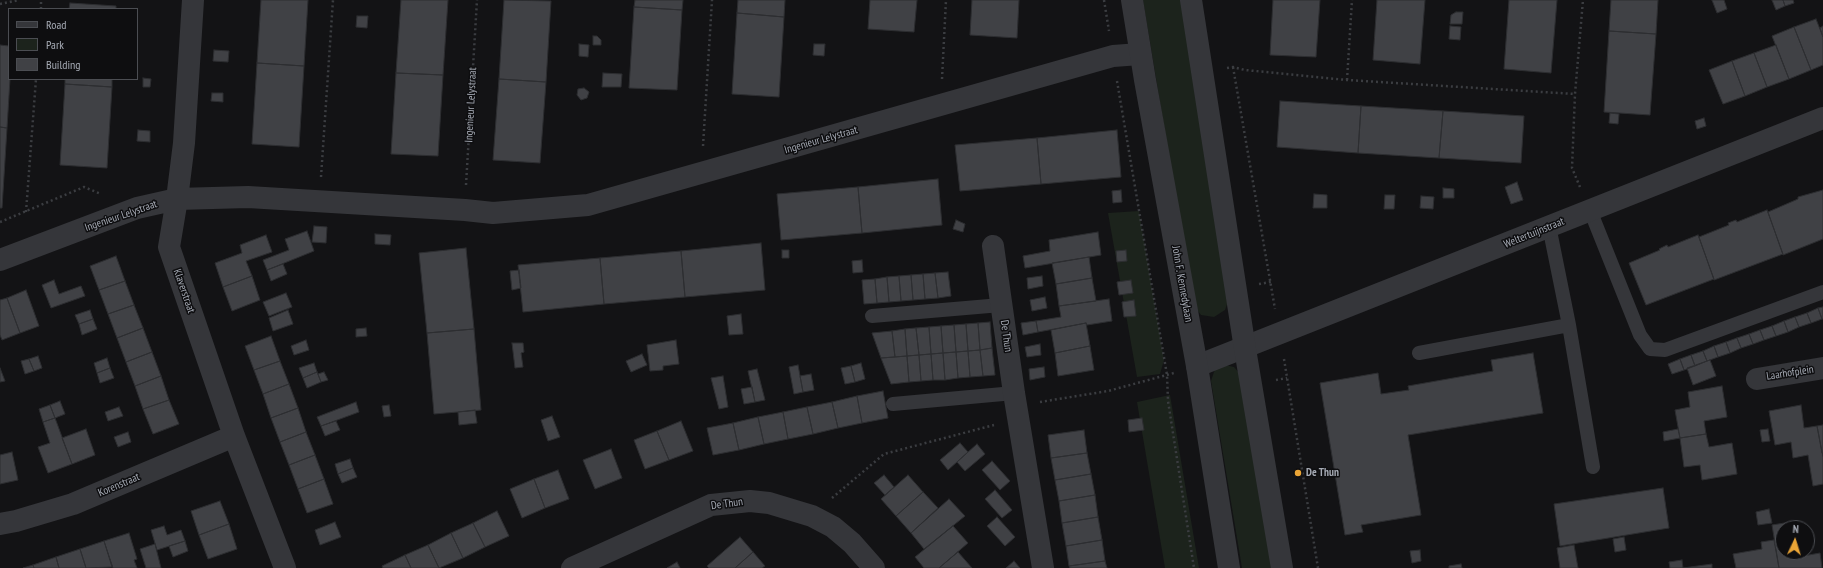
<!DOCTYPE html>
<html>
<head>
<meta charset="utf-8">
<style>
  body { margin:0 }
  #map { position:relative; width:1823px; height:568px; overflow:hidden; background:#131315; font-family:"PT Sans Narrow",sans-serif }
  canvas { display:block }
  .legend { position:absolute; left:8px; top:8px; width:130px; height:72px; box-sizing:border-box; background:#0e0e10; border:1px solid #4b4d52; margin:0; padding:5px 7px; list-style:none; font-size:12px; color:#a6abb5 }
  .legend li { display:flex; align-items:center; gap:8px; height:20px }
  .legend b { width:20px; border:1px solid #4b4d52 }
  .north { position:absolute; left:1775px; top:520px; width:40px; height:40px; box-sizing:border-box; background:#0e0e10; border:1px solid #4b4d52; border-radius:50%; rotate:4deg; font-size:11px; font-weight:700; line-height:16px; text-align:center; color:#a6abb5 }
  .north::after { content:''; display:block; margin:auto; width:14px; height:18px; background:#eba536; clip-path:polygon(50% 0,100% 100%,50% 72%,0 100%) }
</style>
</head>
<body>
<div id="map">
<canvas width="1823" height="568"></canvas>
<ul class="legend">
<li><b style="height:5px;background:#35363a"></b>Road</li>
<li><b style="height:11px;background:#1c231c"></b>Park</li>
<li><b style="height:11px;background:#404145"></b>Building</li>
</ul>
<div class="north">N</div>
</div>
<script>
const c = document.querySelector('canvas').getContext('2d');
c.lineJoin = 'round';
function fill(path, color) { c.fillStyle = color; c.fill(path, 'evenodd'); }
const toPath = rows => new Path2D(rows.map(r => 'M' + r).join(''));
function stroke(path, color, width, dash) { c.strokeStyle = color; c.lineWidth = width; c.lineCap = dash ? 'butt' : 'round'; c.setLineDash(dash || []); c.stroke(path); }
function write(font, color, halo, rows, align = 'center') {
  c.font = font + ' "PT Sans Narrow",sans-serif'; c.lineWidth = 3; c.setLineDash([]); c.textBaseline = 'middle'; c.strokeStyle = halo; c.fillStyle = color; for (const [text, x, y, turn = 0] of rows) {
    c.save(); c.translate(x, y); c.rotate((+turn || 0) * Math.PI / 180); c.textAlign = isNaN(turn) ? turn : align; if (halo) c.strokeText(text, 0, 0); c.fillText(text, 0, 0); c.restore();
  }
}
const green = toPath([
  [1143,0,1182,0,1229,299,1225,310,1214,317,1201,315,1194,306],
  [1139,211,1164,360,1160,374,1137,377,1108,213],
  [1225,365,1234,367,1241,375,1273,568,1242,568,1211,381,1215,369],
  [1170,395,1199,568,1165,568,1137,402]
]);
const building = toPath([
  [261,0,308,0,304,66,257,63,261,0],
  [401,0,448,0,443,75,396,73,401,0],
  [504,0,551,1,546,82,499,79,504,0],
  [635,0,683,0,682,10,634,7,635,0],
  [738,0,785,0,784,17,737,13,738,0],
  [870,0,917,0,914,32,868,29,870,0],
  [972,0,1019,0,1017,38,970,35,972,0],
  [1273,0,1320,0,1316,57,1270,55,1273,0],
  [1377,0,1425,0,1420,64,1373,60,1377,0],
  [1509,0,1557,0,1551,73,1504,69,1509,0],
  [1611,0,1658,0,1656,34,1609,31,1611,0],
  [1712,0,1724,0,1727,9,1717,13,1712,0],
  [1772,0,1783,0,1785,6,1776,10,1772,0],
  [1783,0,1793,0,1794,3,1785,6,1783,0],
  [70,3,116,6,116,9,69,9,70,3],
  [634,7,682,10,677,90,629,88,634,7],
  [1456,12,1463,12,1462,24,1450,24,1451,15,1456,12],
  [737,13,784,17,779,97,732,94,737,13],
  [357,16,368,16,367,28,356,27,357,16],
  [1816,19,1823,37,1823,65,1811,70,1794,27,1816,19],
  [1450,26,1461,27,1460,40,1449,39,1450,26],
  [1823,26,1823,37,1820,28,1823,26],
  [1794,27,1811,70,1789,79,1772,36,1794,27],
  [1609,31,1656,34,1650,115,1604,112,1609,31],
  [593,36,597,36,601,40,601,45,593,45,593,36],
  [579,44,589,45,588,57,579,56,579,44],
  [814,44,825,44,824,56,813,55,814,44],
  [0,45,9,46,10,79,7,128,0,127,0,45],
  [1776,45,1789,79,1767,87,1754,53,1776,45],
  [214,50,229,51,228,62,213,61,214,50],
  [1754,53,1767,87,1745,96,1732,61,1754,53],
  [1732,61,1745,96,1723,104,1709,70,1732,61],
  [257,63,304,66,299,147,252,144,257,63],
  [396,73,443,75,438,156,391,154,396,73],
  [603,73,622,74,621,87,602,87,603,73],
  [143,78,151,79,150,87,143,87,143,78],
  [65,79,112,79,112,87,65,84,65,79],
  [499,79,546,82,540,163,493,160,499,79],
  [65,84,112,87,107,168,60,165,65,84],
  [584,88,589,92,587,98,581,100,577,95,578,89,584,88],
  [212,93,223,93,223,102,211,101,212,93],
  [1280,101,1361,106,1358,153,1277,147,1280,101],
  [1361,106,1443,111,1439,158,1358,153,1361,106],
  [1443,111,1524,116,1521,163,1439,158,1443,111],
  [1610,113,1619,114,1618,124,1609,123,1610,113],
  [1704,118,1706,126,1697,129,1695,121,1704,118],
  [0,127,7,128,2,208,0,208,0,127],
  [138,130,150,131,150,142,137,141,138,130],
  [1117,130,1121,177,1041,184,1037,138,1117,130],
  [1037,138,1041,184,960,191,955,145,1037,138],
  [938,179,942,225,862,233,858,187,938,179],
  [1517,182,1523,200,1511,204,1505,187,1517,182],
  [858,187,862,233,781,240,777,194,858,187],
  [1443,188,1454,189,1454,198,1443,198,1443,188],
  [1121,190,1122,202,1113,203,1112,191,1121,190],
  [1823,190,1823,239,1783,255,1768,212,1798,199,1798,197,1823,190],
  [1314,194,1327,195,1327,208,1313,208,1314,194],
  [1385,195,1395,195,1394,209,1384,209,1385,195],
  [1421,196,1434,197,1433,209,1420,208,1421,196],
  [1767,210,1783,254,1714,280,1699,237,1729,225,1728,223,1736,220,1737,222,1767,210],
  [956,220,965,224,963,232,953,229,956,220],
  [314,226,327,227,326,243,312,242,314,226],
  [307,231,314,251,267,270,263,260,289,250,285,239,307,231],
  [1098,232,1101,255,1025,268,1023,256,1050,251,1049,240,1098,232],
  [375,234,391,235,390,245,375,244,375,234],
  [266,235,272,252,246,261,252,276,223,287,215,263,242,253,240,245,266,235],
  [1698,235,1714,279,1646,305,1629,263,1660,250,1659,249,1667,245,1668,247,1698,235],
  [761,243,765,290,685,297,681,251,761,243],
  [466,248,474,329,427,333,419,253,466,248],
  [782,250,789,250,789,258,782,258,782,250],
  [1126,250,1127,261,1117,262,1116,251,1126,250],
  [681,251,685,297,604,304,600,258,681,251],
  [116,256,125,281,99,290,90,266,116,256],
  [1089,257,1092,278,1056,284,1052,263,1089,257],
  [600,258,604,304,523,312,518,265,600,258],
  [862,260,863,272,853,273,852,261,862,260],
  [283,264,287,274,271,281,267,270,283,264],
  [519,270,521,288,512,290,510,271,519,270],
  [948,272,951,296,938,298,935,273,948,272],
  [935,273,938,298,925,299,923,274,935,273],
  [923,274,925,299,913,300,911,275,923,274],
  [911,275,913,300,901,301,899,276,911,275],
  [252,276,260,300,232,311,223,287,252,276],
  [899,276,901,301,889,302,887,277,899,276],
  [1042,276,1043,286,1028,289,1027,278,1042,276],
  [887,277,889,302,877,303,875,279,887,277],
  [1092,278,1096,301,1059,306,1056,284,1092,278],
  [875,279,877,303,864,304,862,280,875,279],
  [54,280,59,294,81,286,85,296,51,308,42,285,54,280],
  [1131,280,1133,293,1119,295,1117,282,1131,280],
  [125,281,134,305,108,314,99,290,125,281],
  [26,290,39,326,20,333,7,298,26,290],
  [286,293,292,307,269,316,263,302,286,293],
  [1045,297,1047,308,1032,311,1030,300,1045,297],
  [7,298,20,333,2,340,0,335,0,300,7,298],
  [1109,299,1112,321,1087,325,1086,323,1038,332,1036,321,1061,317,1059,306,1109,299],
  [1134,300,1136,316,1124,317,1122,302,1134,300],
  [134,305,143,328,117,338,108,314,134,305],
  [1823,307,1823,319,1822,319,1818,308,1823,307],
  [1818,308,1822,319,1811,323,1807,313,1818,308],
  [90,310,93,319,79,324,75,315,90,310],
  [288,310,293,324,273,331,269,318,288,310],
  [1807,313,1811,323,1799,327,1795,317,1807,313],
  [741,314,743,334,729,335,727,316,741,314],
  [1795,317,1799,327,1788,332,1784,321,1795,317],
  [93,319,97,329,82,335,79,324,93,319],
  [1036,321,1038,332,1023,335,1021,323,1036,321],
  [1784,321,1788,332,1776,336,1772,326,1784,321],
  [990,322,992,348,980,350,978,323,990,322],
  [978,323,980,350,968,351,966,324,978,323],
  [1086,323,1090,346,1055,353,1051,330,1086,323],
  [966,324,968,351,956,352,954,325,966,324],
  [954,325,956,352,943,353,941,326,954,325],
  [941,326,943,353,931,354,929,327,941,326],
  [1772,326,1776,336,1764,340,1760,330,1772,326],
  [929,327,931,354,919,355,916,328,929,327],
  [143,328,152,352,126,362,117,338,143,328],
  [366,328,367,336,356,337,356,329,366,328],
  [916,328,919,355,907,356,905,329,916,328],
  [474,329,481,410,434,414,427,333,474,329],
  [905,329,907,356,895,357,892,331,905,329],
  [1760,330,1764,340,1753,344,1749,334,1760,330],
  [892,331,895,357,881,358,872,333,892,331],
  [1749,334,1753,344,1741,348,1737,338,1749,334],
  [271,336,280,361,254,370,245,346,271,336],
  [1737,338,1741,348,1730,353,1726,342,1737,338],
  [306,340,309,350,294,355,291,346,306,340],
  [676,340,679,364,663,366,663,370,650,371,647,345,676,340],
  [1726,342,1730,353,1718,357,1714,346,1726,342],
  [512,343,523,343,524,352,521,353,523,367,515,368,512,343],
  [1040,344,1041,355,1027,357,1025,347,1040,344],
  [1090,346,1094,370,1058,376,1055,353,1090,346],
  [1714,346,1718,357,1707,361,1703,351,1714,346],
  [992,348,995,375,983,376,980,350,992,348],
  [980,350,983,376,970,377,968,351,980,350],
  [968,351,970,377,958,378,956,352,968,351],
  [1703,351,1707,361,1695,366,1691,355,1703,351],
  [152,352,161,376,135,386,126,362,152,352],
  [956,352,958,378,945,380,943,353,956,352],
  [943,353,945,380,933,380,931,354,943,353],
  [1533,353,1543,413,1408,435,1421,515,1361,525,1363,532,1345,535,1320,383,1378,373,1381,394,1409,390,1408,386,1493,371,1491,360,1533,353],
  [642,354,647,365,631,372,626,361,642,354],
  [931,354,933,380,921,381,919,355,931,354],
  [919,355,921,381,909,382,907,356,919,355],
  [1691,355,1695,366,1684,370,1680,359,1691,355],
  [38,356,42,368,34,371,29,359,38,356],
  [907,356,909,382,891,384,881,358,907,356],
  [107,358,110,368,97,373,94,363,107,358],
  [29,359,34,371,25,374,21,361,29,359],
  [1680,359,1684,370,1672,374,1668,364,1680,359],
  [1710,360,1716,376,1693,385,1687,368,1710,360],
  [280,361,289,384,263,394,254,370,280,361],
  [314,363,317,372,303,378,299,368,314,363],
  [861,363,865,379,855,382,851,366,861,363],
  [798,365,803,392,794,394,789,367,798,365],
  [851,366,855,382,845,384,841,368,851,366],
  [1044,367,1045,377,1030,380,1029,369,1044,367],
  [0,368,5,381,0,382,0,368],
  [110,368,114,378,100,383,97,373,110,368],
  [757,369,765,400,755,402,748,371,757,369],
  [317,372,321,382,307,388,303,378,317,372],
  [324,372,328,380,321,382,318,374,324,372],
  [811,374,814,390,803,392,800,376,811,374],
  [161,376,169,400,143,409,135,386,161,376],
  [723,376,728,407,719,409,711,378,723,376],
  [289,384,298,408,271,418,263,394,289,384],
  [1722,386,1727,417,1704,421,1706,434,1680,438,1675,410,1690,407,1688,392,1722,386],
  [752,387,755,402,744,404,741,389,752,387],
  [883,391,888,418,862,423,857,396,883,391],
  [857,396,862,423,838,428,832,402,857,396],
  [169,400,179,424,153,434,143,409,169,400],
  [60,401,65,414,55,418,50,405,60,401],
  [356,402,359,412,321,426,317,417,356,402],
  [832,402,838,428,813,434,807,407,832,402],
  [50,405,55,418,43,422,39,409,50,405],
  [389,405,391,416,384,417,382,406,389,405],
  [1801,405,1804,428,1817,426,1823,457,1823,484,1813,486,1808,455,1793,458,1791,442,1775,445,1769,411,1801,405],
  [119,407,123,416,108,421,105,412,119,407],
  [807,407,813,434,788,439,783,412,807,407],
  [298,408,306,432,280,442,271,418,298,408],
  [475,410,477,423,459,425,458,412,475,410],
  [783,412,788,439,764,444,758,417,783,412],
  [552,416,560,437,548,441,541,420,552,416],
  [758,417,764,444,739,450,733,423,758,417],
  [55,418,72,464,48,473,38,447,50,443,43,422,55,418],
  [1142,418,1144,430,1129,432,1128,420,1142,418],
  [336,421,340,430,325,436,321,426,336,421],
  [681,421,693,451,669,460,657,431,681,421],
  [733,423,739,450,713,455,707,428,733,423],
  [1823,425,1823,453,1822,453,1817,426,1823,425],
  [86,429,95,455,72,464,62,438,86,429],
  [1678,429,1680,438,1664,441,1663,432,1678,429],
  [1768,429,1770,441,1762,442,1760,430,1768,429],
  [1084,430,1087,453,1051,458,1048,435,1084,430],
  [657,431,669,460,645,469,634,440,657,431],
  [128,432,131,442,118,447,114,437,128,432],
  [306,432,315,455,289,465,280,442,306,432],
  [1706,434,1709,447,1732,443,1737,474,1702,480,1700,465,1684,467,1680,438,1706,434],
  [960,443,968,452,948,470,940,460,960,443],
  [977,444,985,454,965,471,957,462,977,444],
  [611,449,622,478,595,489,583,460,611,449],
  [12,452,18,480,0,484,0,455,12,452],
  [1087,453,1091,474,1055,480,1051,458,1087,453],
  [315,455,324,479,298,489,289,465,315,455],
  [350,459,353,468,338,474,335,464,350,459],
  [992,461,1010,481,1000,490,982,470,992,461],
  [353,468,357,477,342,483,338,474,353,468],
  [558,470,569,499,545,508,534,479,558,470],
  [1091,474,1095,495,1059,501,1055,480,1091,474],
  [884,475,894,487,885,495,874,483,884,475],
  [908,475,923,492,896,516,881,499,908,475],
  [324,479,333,504,307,513,298,489,324,479],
  [534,479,545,508,522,518,510,489,534,479],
  [1663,488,1669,528,1560,546,1554,504,1663,488],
  [995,490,1012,510,1002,518,985,499,995,490],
  [923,492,938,508,911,533,896,516,923,492],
  [1095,495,1098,517,1062,523,1059,501,1095,495],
  [949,499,965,516,924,549,911,533,949,499],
  [220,501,229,524,199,535,191,511,220,501],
  [1769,509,1772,523,1758,525,1756,512,1769,509],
  [497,511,509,536,485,547,473,523,497,511],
  [997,517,1015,537,1005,546,987,526,997,517],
  [1098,517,1102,540,1066,546,1062,523,1098,517],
  [1797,521,1798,528,1783,528,1783,552,1802,552,1803,556,1820,553,1822,568,1779,568,1772,525,1797,521],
  [335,522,341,537,320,545,315,530,335,522],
  [473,523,485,547,463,558,451,533,473,523],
  [229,524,237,549,208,559,199,535,229,524],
  [164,526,167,535,181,530,185,541,157,550,151,530,164,526],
  [953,526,968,543,939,568,924,568,915,557,953,526],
  [129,533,137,559,134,560,137,568,113,568,104,541,129,533],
  [451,533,463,558,439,568,428,545,451,533],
  [740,537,753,552,735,568,709,568,707,566,740,537],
  [1624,537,1626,550,1615,552,1613,539,1624,537],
  [1102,540,1105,561,1069,566,1066,546,1102,540],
  [1774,540,1779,568,1736,568,1733,554,1762,549,1761,542,1774,540],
  [104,541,112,567,86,568,80,549,104,541],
  [185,541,188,551,173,557,169,546,185,541],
  [155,544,161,568,146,568,140,549,155,544],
  [428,545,439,568,411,568,405,555,428,545],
  [1574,545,1578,568,1560,568,1557,548,1574,545],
  [80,549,86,568,59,568,56,557,80,549],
  [1420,550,1421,561,1412,563,1410,551,1420,550],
  [753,552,765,566,762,568,735,568,753,552],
  [958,552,972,568,939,568,958,552],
  [405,555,411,568,383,568,382,566,405,555],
  [56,557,59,568,34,568,33,565,56,557],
  [1682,560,1683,568,1712,564,1712,568,1670,568,1669,562,1682,560],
  [1014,561,1020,568,1006,568,1014,561],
  [1105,561,1107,568,1070,568,1069,566,1105,561],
  [677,562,680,568,667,568,677,562],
  [1461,564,1462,568,1449,568,1449,566,1461,564],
  [33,565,34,568,23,568,33,565]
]);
const path = toPath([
  [1104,0,1109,31],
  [0,4,19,0],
  [41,9,41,0],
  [1233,67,1275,309],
  [1227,68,1233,67,1245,70,1347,80,1575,94],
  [942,79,946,0],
  [1347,80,1352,0],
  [1117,81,1167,375,1168,401,1194,568],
  [703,146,712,0],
  [321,177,333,0],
  [466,185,477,0],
  [1580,187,1572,168,1575,94,1583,0],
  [26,212,36,79],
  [0,222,84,187,101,194],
  [1259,284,1271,282],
  [1284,359,1318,568],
  [1276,380,1287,378],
  [1040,402,1108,391,1174,373],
  [832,498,884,454,994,425]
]);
const service = toPath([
  [1590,210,1640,335,1650,349,1665,350,1823,292],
  [1549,226,1569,325,1593,467],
  [872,316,1001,305],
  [1419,353,1569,325],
  [893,404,1014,393]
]);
const minor = toPath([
  [193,0,184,143,177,199,169,247,234,436,285,568],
  [993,246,1014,393,1043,568],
  [0,260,137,208,177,199,248,197,465,210,493,213,588,205,1113,56,1140,54],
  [1197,366,1823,118],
  [1757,379,1823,368],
  [0,524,16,521,73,504,234,436],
  [572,568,711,505,750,501,769,503,812,516,833,527,852,543,874,568]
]);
const tertiary = toPath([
  [1132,0,1145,80,1197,366,1229,568],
  [1191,0,1245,349,1282,568]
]);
const markers = [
  [1298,473,4,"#eba536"]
];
const streetNames = [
  ["Ingenieur Lelystraat",471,105,-87],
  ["Ingenieur Lelystraat",821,140,-16],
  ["Ingenieur Lelystraat",121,216,-19],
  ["Weltertuijnstraat",1534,233,-22],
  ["John F. Kennedylaan",1182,284,80],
  ["Klaverstraat",184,291,71],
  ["De Thun",1006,336,82],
  ["Laarhofplein",1790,373,-9],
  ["Korenstraat",119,485,-23],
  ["De Thun",727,504,-8]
];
const poiNames = [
  ["De Thun",1306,473]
];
fill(green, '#1c231c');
fill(building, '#404145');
stroke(building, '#2d2e31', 1);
stroke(path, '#3b3d41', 2.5, [2, 3]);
stroke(service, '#35363a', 14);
stroke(minor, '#35363a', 22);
stroke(tertiary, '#35363a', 22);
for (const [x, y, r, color] of markers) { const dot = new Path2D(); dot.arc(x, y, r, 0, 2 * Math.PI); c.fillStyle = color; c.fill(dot); stroke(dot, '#0e0e10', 1.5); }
write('11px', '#a6abb5', '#0e0e10', streetNames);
write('bold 11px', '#a6abb5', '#0e0e10', poiNames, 'left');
</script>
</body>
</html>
